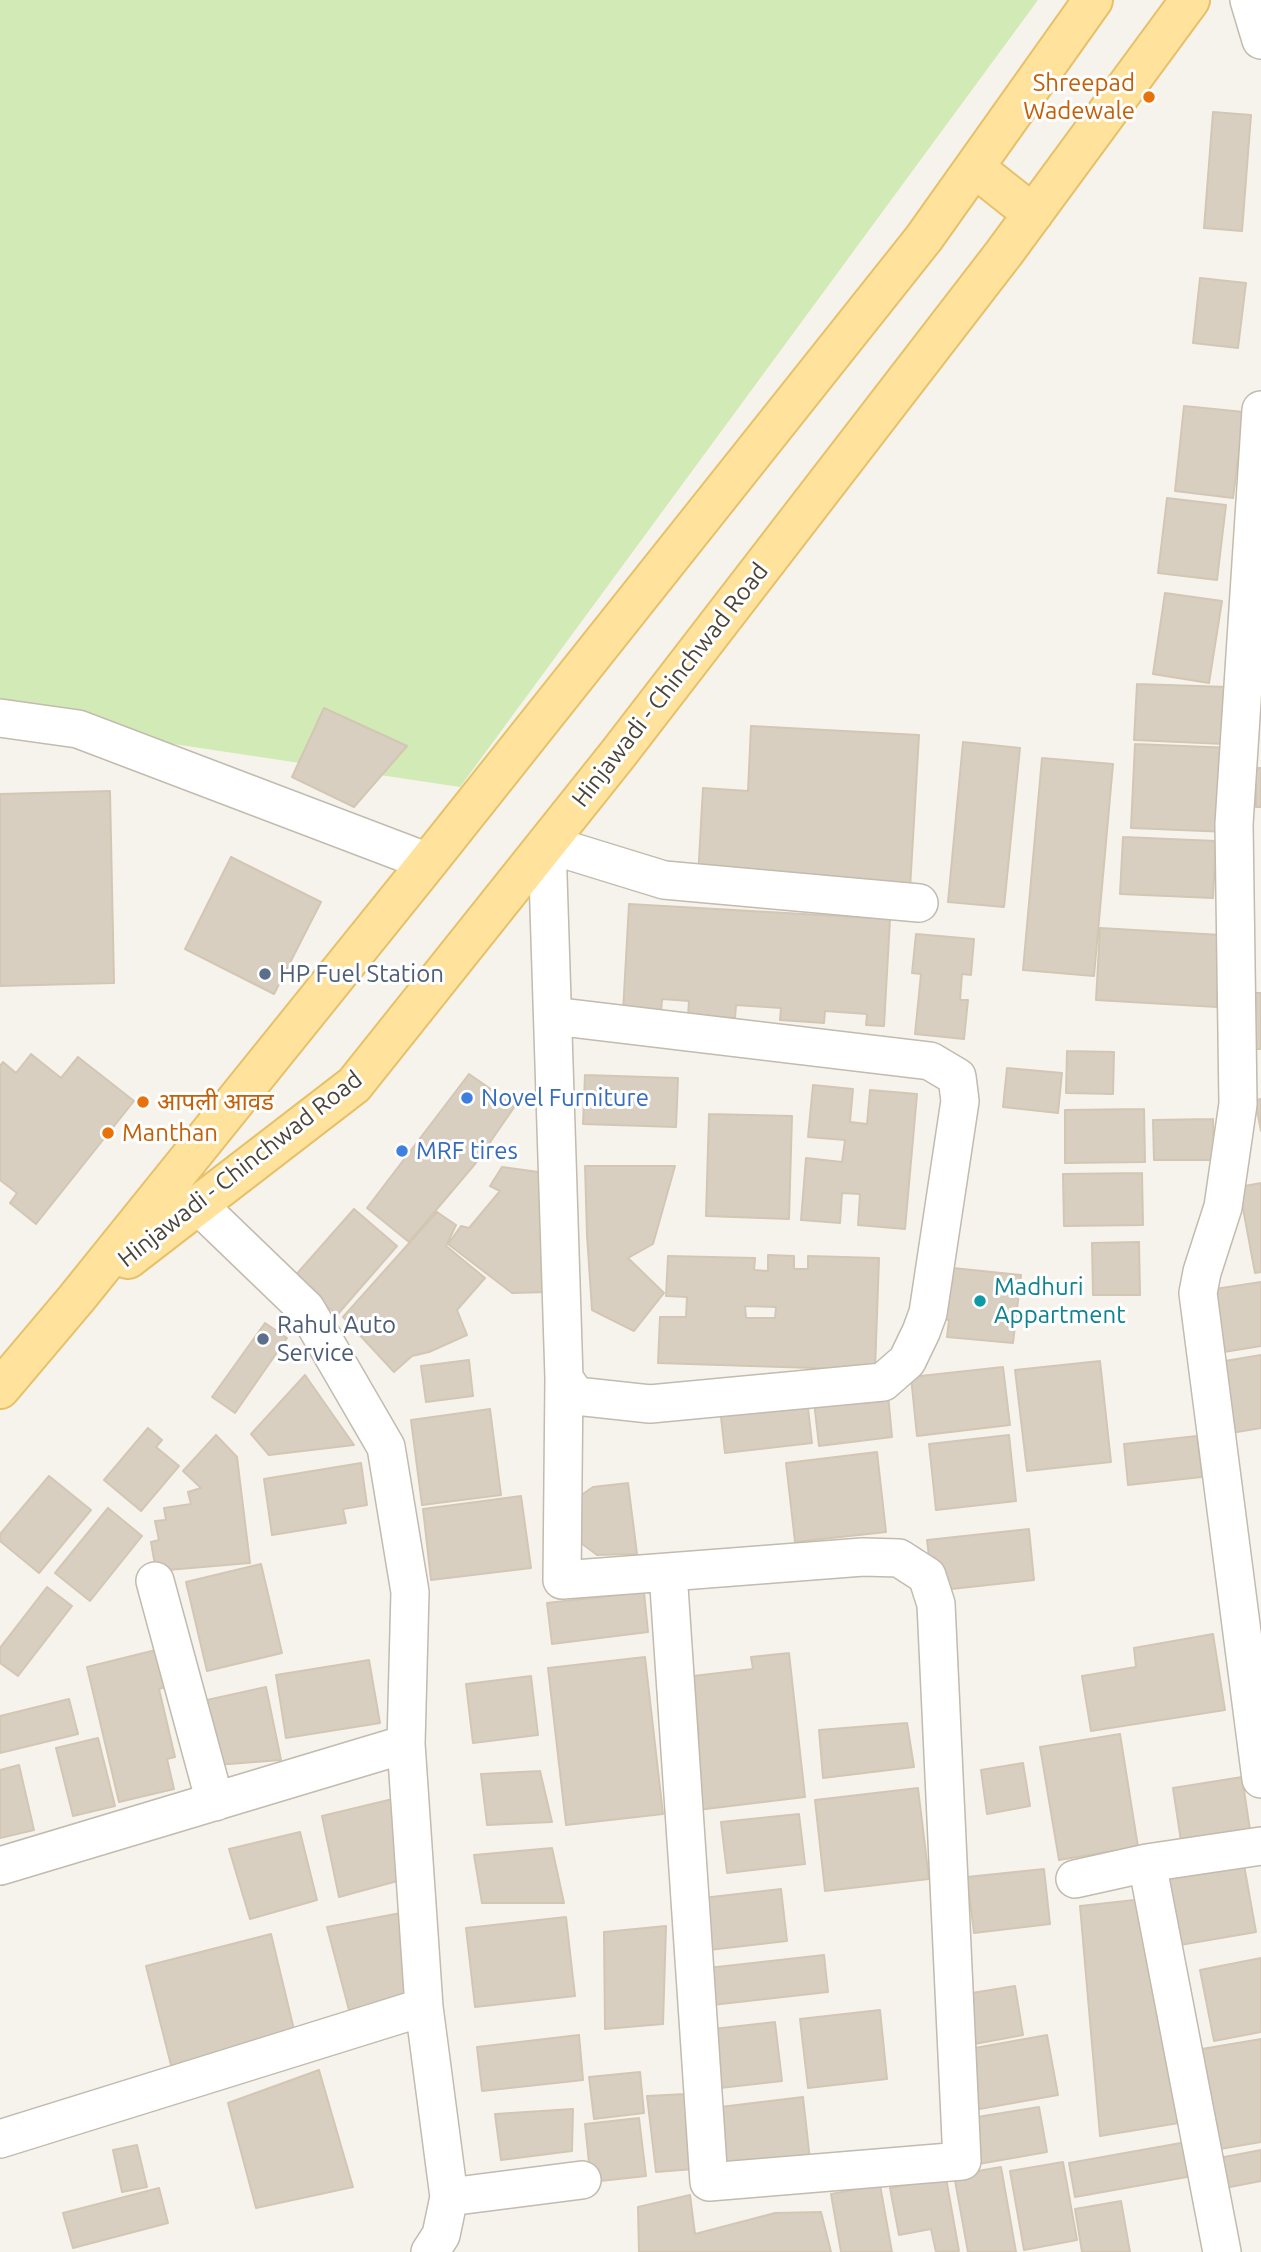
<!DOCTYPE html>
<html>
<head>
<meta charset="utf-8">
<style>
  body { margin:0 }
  canvas { display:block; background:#f6f3ec }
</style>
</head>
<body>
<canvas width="1261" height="2252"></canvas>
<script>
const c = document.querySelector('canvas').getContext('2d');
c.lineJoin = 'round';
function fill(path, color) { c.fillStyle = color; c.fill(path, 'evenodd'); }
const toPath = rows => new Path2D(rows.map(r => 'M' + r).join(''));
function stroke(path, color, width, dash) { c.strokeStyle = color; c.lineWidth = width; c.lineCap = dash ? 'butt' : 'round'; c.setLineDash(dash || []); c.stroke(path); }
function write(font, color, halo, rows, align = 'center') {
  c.font = font + ' Ubuntu,"Noto Sans Devanagari",sans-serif'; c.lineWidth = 6; c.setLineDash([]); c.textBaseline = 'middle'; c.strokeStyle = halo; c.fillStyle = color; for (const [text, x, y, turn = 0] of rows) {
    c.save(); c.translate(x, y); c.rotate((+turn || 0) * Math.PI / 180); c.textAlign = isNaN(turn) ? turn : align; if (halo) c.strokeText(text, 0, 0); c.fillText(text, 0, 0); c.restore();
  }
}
const green = toPath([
  [0,0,1038,0,460,787,0,718]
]);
const building = toPath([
  [1213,112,1251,115,1242,231,1204,228,1213,112],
  [1200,278,1246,283,1238,348,1193,343,1200,278],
  [1184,406,1244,412,1233,498,1175,491,1184,406],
  [1167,498,1226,505,1217,580,1158,573,1167,498],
  [1165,593,1222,601,1209,683,1153,674,1165,593],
  [1137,684,1228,687,1225,744,1134,740,1137,684],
  [324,708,407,746,354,807,292,777,324,708],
  [751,726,919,735,910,889,698,878,703,788,748,791,751,726],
  [963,742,1020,748,1004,907,948,902,963,742],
  [1135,744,1232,748,1228,832,1131,828,1135,744],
  [1042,758,1113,764,1094,976,1023,970,1042,758],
  [1256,768,1261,768,1261,807,1256,807,1256,768],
  [110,791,114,983,0,986,0,794,110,791],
  [1123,837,1216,841,1213,898,1120,894,1123,837],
  [231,857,321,902,274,994,185,949,231,857],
  [629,904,890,919,884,1026,866,1025,867,1014,825,1011,824,1023,780,1020,781,1008,736,1005,735,1018,688,1015,689,1001,662,999,661,1014,623,1012,629,904],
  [1100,928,1221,935,1217,1007,1096,1000,1100,928],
  [916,934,974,939,971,975,962,974,960,1000,968,1000,964,1039,915,1034,921,974,912,973,916,934],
  [1247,993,1261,993,1261,1049,1248,1049,1247,993],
  [1067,1051,1114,1052,1113,1094,1066,1093,1067,1051],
  [31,1054,61,1078,78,1057,134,1101,36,1224,10,1203,17,1193,0,1180,0,1066,3,1062,16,1073,31,1054],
  [1007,1068,1062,1073,1058,1113,1003,1107,1007,1068],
  [469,1074,515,1106,475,1164,409,1242,367,1208,469,1074],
  [585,1075,678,1078,676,1127,583,1124,585,1075],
  [813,1085,853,1089,850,1122,867,1124,870,1090,917,1094,905,1229,858,1225,860,1194,842,1193,840,1223,801,1220,806,1158,842,1162,845,1140,808,1137,813,1085],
  [1261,1099,1261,1131,1255,1100,1261,1099],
  [1144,1109,1145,1162,1065,1163,1065,1110,1144,1109],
  [709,1114,792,1116,789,1219,706,1216,709,1114],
  [1213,1119,1214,1160,1154,1160,1153,1120,1213,1119],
  [585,1166,675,1166,653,1244,628,1258,664,1293,634,1331,592,1310,587,1235,585,1166],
  [502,1167,546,1173,550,1292,512,1293,448,1244,461,1226,469,1228,500,1191,490,1186,502,1167],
  [1142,1173,1143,1225,1064,1226,1063,1174,1142,1173],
  [1261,1183,1261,1272,1255,1273,1239,1187,1261,1183],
  [354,1209,397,1246,337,1315,294,1277,354,1209],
  [437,1212,456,1225,446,1246,485,1278,457,1310,467,1335,429,1352,412,1356,394,1372,343,1317,437,1212],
  [1139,1242,1140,1295,1093,1295,1092,1243,1139,1242],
  [768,1255,794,1256,794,1269,808,1269,808,1256,879,1258,875,1370,658,1363,660,1317,686,1317,687,1297,666,1296,668,1256,755,1258,754,1270,768,1271,768,1255],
  [745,1306,776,1307,775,1318,746,1318,745,1306],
  [953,1268,1021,1275,1013,1343,947,1337,949,1320,941,1319,945,1282,952,1283,953,1268],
  [1261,1282,1261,1346,1224,1352,1215,1289,1261,1282],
  [265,1323,287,1338,235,1413,212,1397,265,1323],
  [1261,1355,1261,1428,1231,1433,1219,1362,1261,1355],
  [469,1360,473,1396,426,1402,421,1366,469,1360],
  [1100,1361,1111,1462,1027,1471,1015,1370,1100,1361],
  [1003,1367,1010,1425,917,1436,911,1377,1003,1367],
  [305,1375,354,1445,269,1455,251,1434,305,1375],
  [888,1394,892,1437,819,1446,814,1402,888,1394],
  [807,1399,812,1443,725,1453,720,1408,807,1399],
  [490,1409,501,1495,422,1505,411,1420,490,1409],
  [148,1428,162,1440,156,1447,179,1466,141,1511,104,1480,148,1428],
  [216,1435,237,1457,250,1563,156,1571,151,1542,159,1540,155,1521,166,1520,164,1508,191,1504,188,1492,201,1488,183,1471,216,1435],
  [1009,1435,1016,1501,936,1510,929,1444,1009,1435],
  [1197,1436,1202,1477,1128,1485,1124,1444,1197,1436],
  [877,1452,886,1532,795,1542,786,1463,877,1452],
  [361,1463,367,1505,343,1509,346,1523,272,1535,264,1479,361,1463],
  [49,1476,91,1510,39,1573,0,1541,0,1534,49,1476],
  [628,1483,637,1554,597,1555,577,1540,574,1500,593,1487,628,1483],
  [521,1496,531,1568,431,1580,423,1509,521,1496],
  [108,1508,142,1536,90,1601,55,1573,108,1508],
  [1029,1529,1034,1580,933,1591,927,1540,1029,1529],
  [261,1564,282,1653,207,1671,186,1582,261,1564],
  [47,1587,72,1606,18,1676,0,1663,0,1648,47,1587],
  [644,1592,648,1632,552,1644,547,1603,644,1592],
  [1213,1634,1225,1710,1091,1731,1082,1676,1136,1667,1134,1648,1213,1634],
  [164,1648,173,1685,159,1689,175,1757,167,1759,174,1789,119,1802,87,1667,164,1648],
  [789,1653,805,1797,689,1811,686,1745,699,1734,693,1676,753,1669,751,1657,789,1653],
  [645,1657,663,1814,566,1825,548,1668,645,1657],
  [369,1660,380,1723,286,1738,276,1675,369,1660],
  [531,1676,538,1735,473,1743,466,1684,531,1676],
  [266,1687,281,1760,216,1765,207,1700,266,1687],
  [69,1699,78,1734,0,1753,0,1716,69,1699],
  [907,1723,914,1767,823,1778,819,1730,907,1723],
  [1120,1734,1138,1847,1059,1860,1040,1747,1120,1734],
  [98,1738,115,1806,73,1816,56,1748,98,1738],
  [1023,1763,1030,1806,987,1814,981,1770,1023,1763],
  [19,1765,34,1830,0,1838,0,1770,19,1765],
  [540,1771,552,1822,487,1825,481,1774,540,1771],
  [1242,1777,1250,1830,1181,1841,1173,1788,1242,1777],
  [918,1788,929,1879,825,1891,815,1800,918,1788],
  [401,1797,412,1877,339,1897,322,1816,401,1797],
  [799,1814,805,1864,727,1873,721,1822,799,1814],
  [300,1832,317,1900,250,1919,229,1849,300,1832],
  [552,1848,564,1903,482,1903,474,1855,552,1848],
  [1244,1865,1256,1932,1180,1945,1168,1878,1244,1865],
  [1044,1869,1050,1924,974,1933,967,1877,1044,1869],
  [781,1889,787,1941,700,1951,694,1899,781,1889],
  [1153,1898,1191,2121,1100,2136,1080,1906,1153,1898],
  [406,1912,420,1995,349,2010,327,1927,406,1912],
  [566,1917,575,1996,475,2007,466,1928,566,1917],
  [666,1926,663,2024,605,2029,604,1932,666,1926],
  [271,1934,296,2038,172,2069,146,1966,271,1934],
  [824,1955,828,1992,703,2006,699,1969,824,1955],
  [1261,1958,1261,2032,1214,2041,1200,1970,1261,1958],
  [1015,1986,1023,2035,969,2045,960,1995,1015,1986],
  [880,2010,887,2079,808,2088,800,2019,880,2010],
  [775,2022,782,2081,711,2089,704,2030,775,2022],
  [579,2035,583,2080,482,2091,477,2047,579,2035],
  [1047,2035,1058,2095,974,2110,964,2050,1047,2035],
  [1261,2039,1261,2142,1220,2149,1202,2049,1261,2039],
  [319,2070,353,2187,256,2208,228,2103,319,2070],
  [640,2072,644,2113,594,2119,589,2077,640,2072],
  [686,2094,694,2169,656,2172,647,2096,686,2094],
  [803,2097,810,2160,719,2170,712,2108,803,2097],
  [1039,2107,1047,2152,973,2165,965,2119,1039,2107],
  [573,2109,572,2151,501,2160,495,2114,573,2109],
  [639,2118,646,2176,591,2182,585,2124,639,2118],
  [1192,2141,1198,2175,1075,2197,1069,2163,1192,2141],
  [137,2145,147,2187,122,2192,113,2150,137,2145],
  [1261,2150,1261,2181,1225,2188,1219,2158,1261,2150],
  [1063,2162,1077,2240,1024,2250,1010,2171,1063,2162],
  [1001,2167,1016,2252,968,2252,954,2175,1001,2167],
  [946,2178,959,2251,936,2252,931,2229,899,2235,890,2188,946,2178],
  [880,2185,892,2252,841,2252,831,2194,880,2185],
  [159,2188,168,2223,73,2248,63,2213,159,2188],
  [690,2195,695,2234,775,2213,821,2212,831,2252,639,2252,638,2207,690,2195],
  [1121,2201,1130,2252,1082,2252,1075,2209,1121,2201]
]);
const minor = toPath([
  [1249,0,1261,40],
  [1261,410,1234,824,1238,1104,1223,1207,1202,1272,1198,1293,1261,1779],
  [0,718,78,729,428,862],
  [553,1016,930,1061,957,1077,960,1101,928,1313,921,1332,907,1361,883,1382,650,1404,576,1396,564,1378,547,844,664,880,919,903],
  [198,1205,306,1309,386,1447,410,1592,406,1744,424,2007,449,2197,441,2235,430,2252],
  [564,1378,562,1580,668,1572,863,1557,899,1558,927,1576,936,1604,962,2161,709,2182,668,1572],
  [155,1581,215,1802],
  [1147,1863,1222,2252],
  [0,1866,406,1744],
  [1075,1879,1147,1863,1261,1846],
  [0,2139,424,2007],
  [449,2197,582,2180]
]);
const major = toPath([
  [975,168,1033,214],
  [128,1259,354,1085,618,754,1004,253,1190,0],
  [0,1389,76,1299,428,862,924,238,1093,0]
]);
const markers = [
  [1149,97,7,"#e8710a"],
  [265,974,7,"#5c6f8a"],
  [467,1098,7,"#3f7fe0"],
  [143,1102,7,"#e8710a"],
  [108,1133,7,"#e8710a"],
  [402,1151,7,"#3f7fe0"],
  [980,1301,7,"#0f9aa8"],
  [263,1339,7,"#5c6f8a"]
];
const foodNames = [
  ["Shreepad",1135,83,"right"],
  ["Wadewale",1135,111,"right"],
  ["आपली आवड",157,1102],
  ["Manthan",122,1133]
];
const streetNames = [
  ["Hinjawadi - Chinchwad Road",670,685,-52],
  ["Hinjawadi - Chinchwad Road",240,1169,-38]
];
const serviceNames = [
  ["HP Fuel Station",279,974],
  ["Rahul Auto",277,1325],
  ["Service",277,1353]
];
const shopNames = [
  ["Novel Furniture",481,1098],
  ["MRF tires",416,1151]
];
const cultureNames = [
  ["Madhuri",994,1287],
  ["Appartment",994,1315]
];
fill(green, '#d2eab5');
fill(building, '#d8cfc1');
stroke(building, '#d3c7b4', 2);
stroke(minor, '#c2bbae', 40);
stroke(major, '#e6c16a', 42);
stroke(minor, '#fff', 37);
stroke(major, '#ffe39c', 38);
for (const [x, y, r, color] of markers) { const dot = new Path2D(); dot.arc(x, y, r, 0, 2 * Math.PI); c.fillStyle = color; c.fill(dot); stroke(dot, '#fff', 2.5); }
write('24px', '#c56008', '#fff', foodNames, 'left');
write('24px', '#4b4439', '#fff', streetNames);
write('24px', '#4e5e75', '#fff', serviceNames, 'left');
write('24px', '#366cbe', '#fff', shopNames, 'left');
write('24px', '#0d838f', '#fff', cultureNames, 'left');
</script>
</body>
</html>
